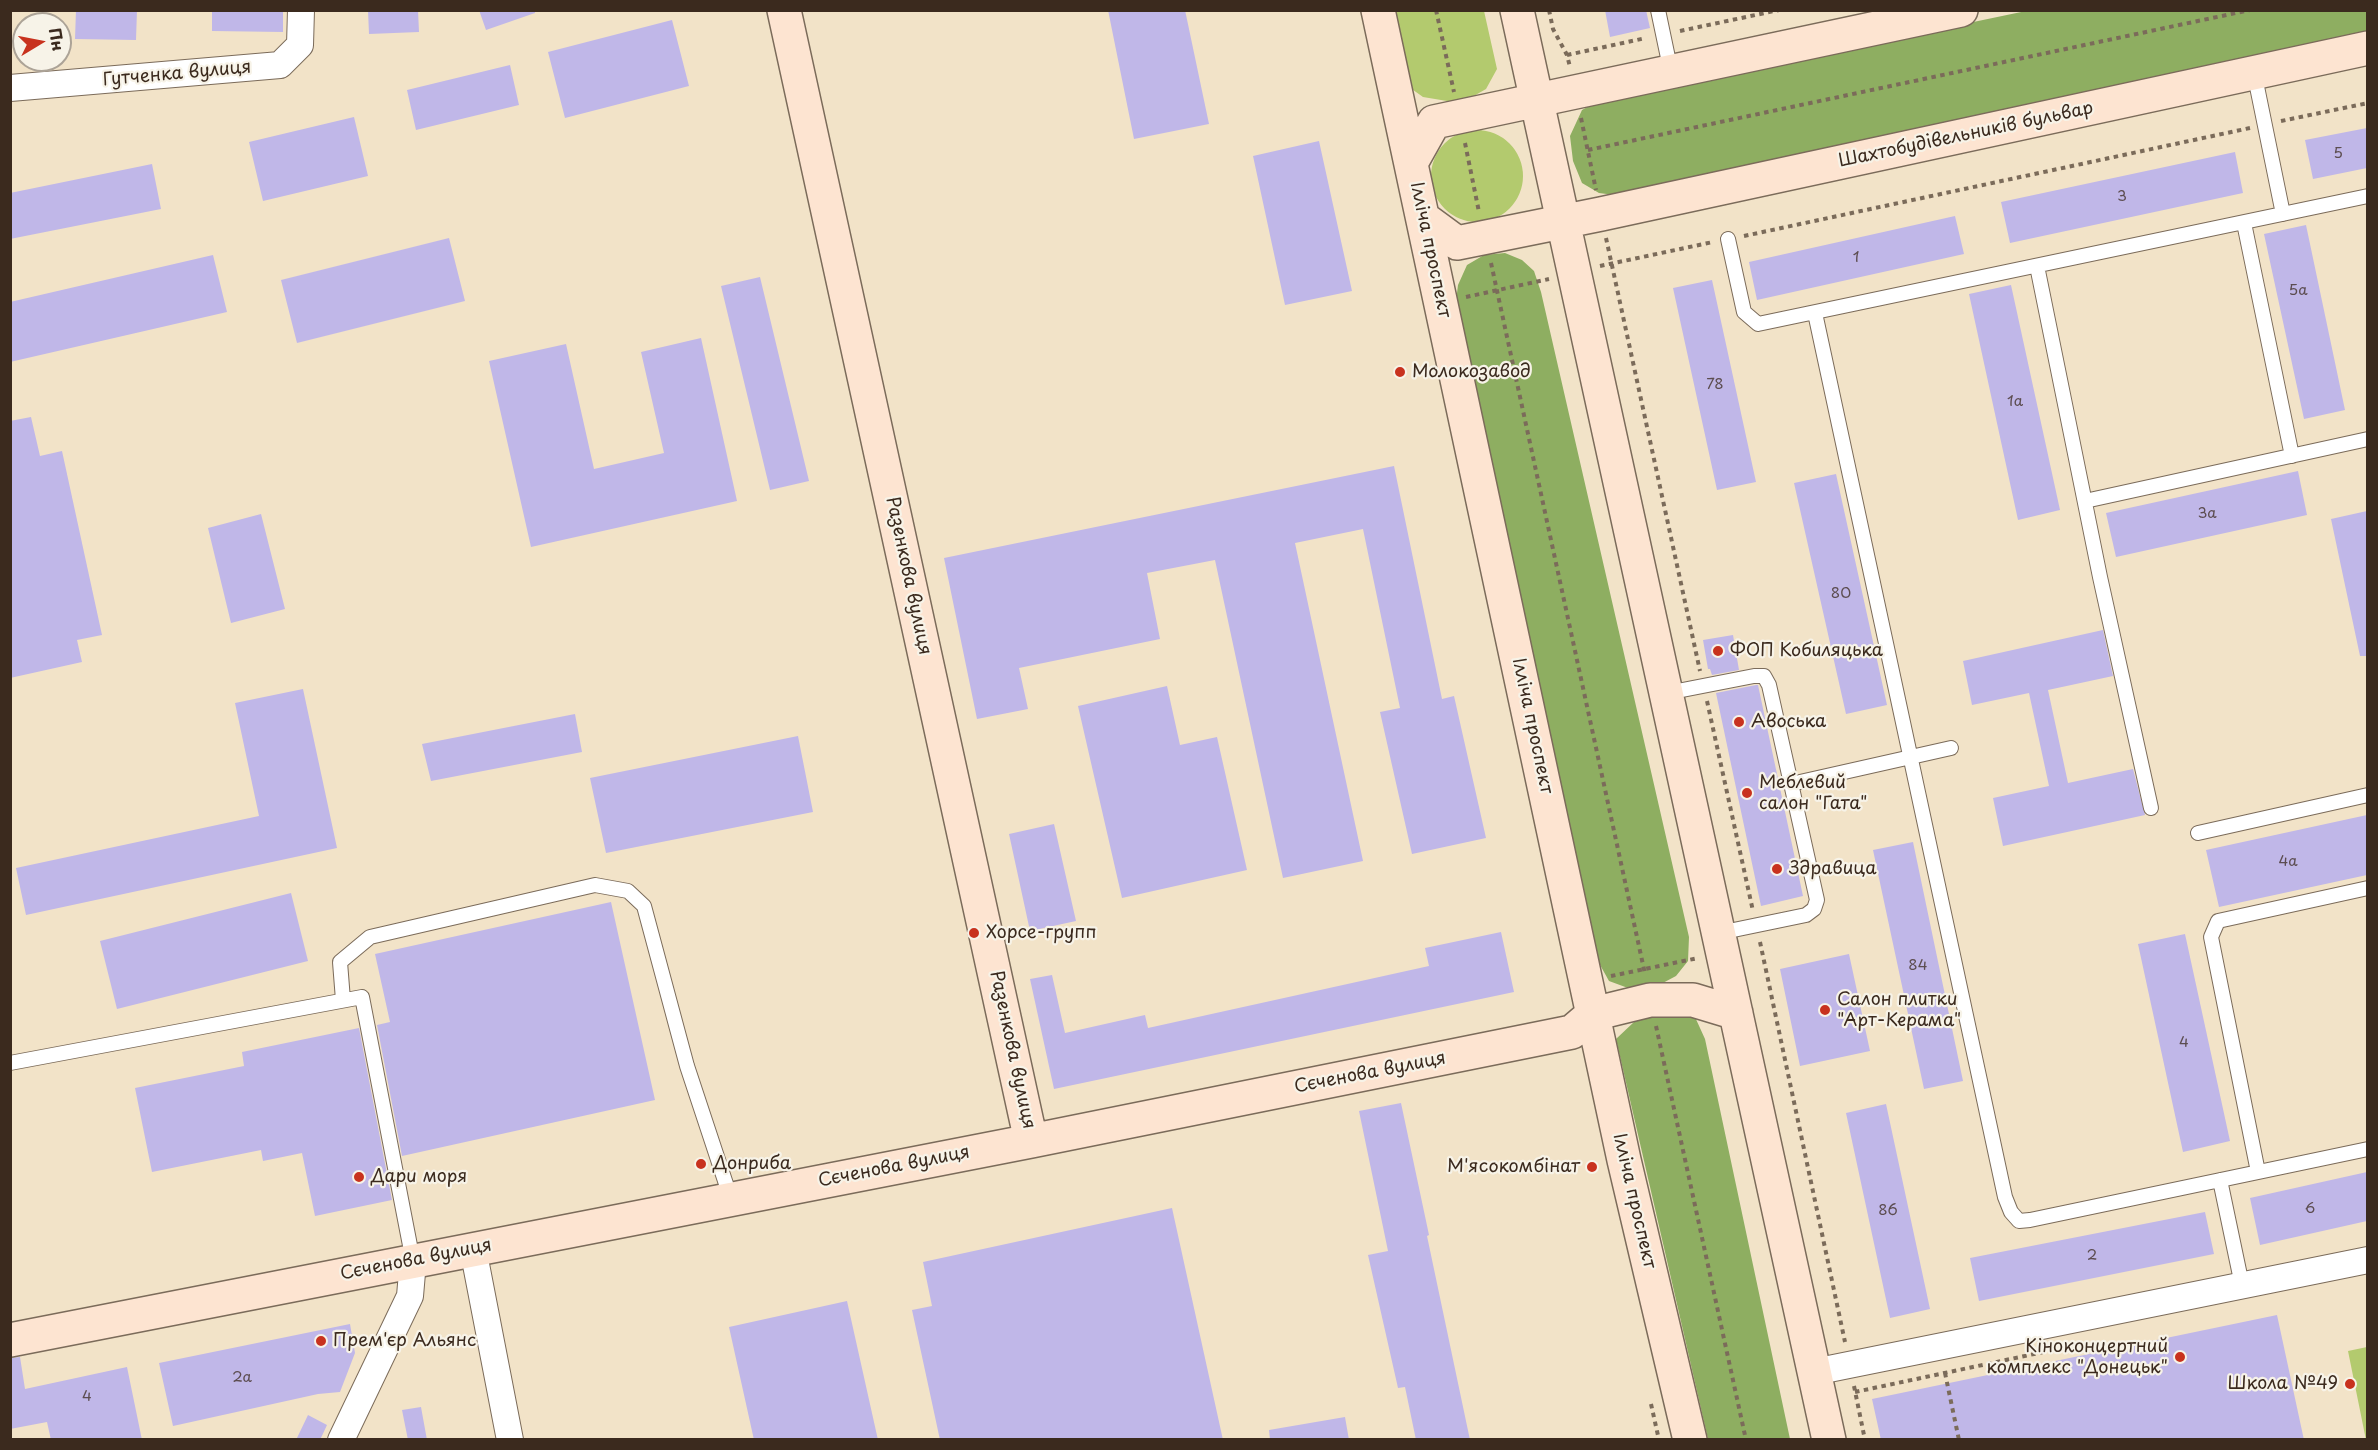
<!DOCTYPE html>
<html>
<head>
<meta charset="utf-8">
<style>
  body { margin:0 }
  #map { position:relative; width:2378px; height:1450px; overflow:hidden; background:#f2e3c8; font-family:"Playpen Sans",sans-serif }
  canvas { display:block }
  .frame { position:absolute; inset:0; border:12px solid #3b2a1e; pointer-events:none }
  .north { position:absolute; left:12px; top:12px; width:60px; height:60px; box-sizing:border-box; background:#f7f3e8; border:2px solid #aca397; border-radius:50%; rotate:80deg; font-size:16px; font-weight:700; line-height:24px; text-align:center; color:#3b2a1e }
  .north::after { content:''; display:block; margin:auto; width:21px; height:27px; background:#c8321e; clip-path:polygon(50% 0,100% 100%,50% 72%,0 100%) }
</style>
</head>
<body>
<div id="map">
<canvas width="2378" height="1450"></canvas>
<div class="frame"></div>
<div class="north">Пн</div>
</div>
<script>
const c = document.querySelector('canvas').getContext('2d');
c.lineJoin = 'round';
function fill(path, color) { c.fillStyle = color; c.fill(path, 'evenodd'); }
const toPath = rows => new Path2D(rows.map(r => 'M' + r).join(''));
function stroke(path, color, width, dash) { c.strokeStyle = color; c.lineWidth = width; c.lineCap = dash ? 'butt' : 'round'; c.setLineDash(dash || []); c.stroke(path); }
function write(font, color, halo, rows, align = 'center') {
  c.font = font + ' "Playpen Sans",sans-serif'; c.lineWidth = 4.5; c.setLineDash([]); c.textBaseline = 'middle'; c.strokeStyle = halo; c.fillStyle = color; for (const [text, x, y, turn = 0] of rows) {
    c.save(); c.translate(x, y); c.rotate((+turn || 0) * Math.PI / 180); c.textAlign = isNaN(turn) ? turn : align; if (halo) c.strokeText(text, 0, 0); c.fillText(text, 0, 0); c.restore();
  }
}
const green = toPath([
  [1393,11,1484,11,1497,69,1486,89,1472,97,1453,102,1423,97,1409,87],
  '1431 176a46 46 0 1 1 92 0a46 46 0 1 1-92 0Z',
  [2367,1347,2368,1439,2366,1440,2348,1351]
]);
const forest = toPath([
  [2026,11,2367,11,2367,39,1622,196,1599,193,1582,183,1573,161,1570,136,1582,110,1600,100],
  [1505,253,1522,260,1534,271,1541,292,1689,937,1688,961,1676,976,1659,985,1643,989,1628,988,1609,981,1599,963,1455,309,1458,285,1467,265,1484,255],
  [1682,1010,1695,1017,1705,1039,1790,1439,1708,1439,1616,1039,1634,1022,1656,1013]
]);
const building = toPath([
  [76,10,137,10,136,40,75,39],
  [212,10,283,10,283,32,212,31],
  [368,10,418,10,419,32,369,34],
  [479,10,535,10,535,13,486,30],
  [1108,10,1185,10,1209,124,1134,139],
  [1605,10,1646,10,1650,28,1610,37],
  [672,20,689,86,565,118,548,52],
  [510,65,519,105,416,130,407,90],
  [354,117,368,176,263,201,249,142],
  [2367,128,2367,168,2313,179,2305,140],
  [1319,141,1352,291,1285,305,1253,156],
  [2235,152,2243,193,2010,243,2001,202],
  [152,164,161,209,10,239,10,193],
  [1955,216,1964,254,1757,300,1749,262],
  [2306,225,2345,410,2304,419,2264,234],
  [449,238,465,301,297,343,281,280],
  [213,255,227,312,10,362,10,302],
  [760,277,809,481,770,490,721,286],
  [1712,280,1756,482,1717,490,1673,288],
  [2011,285,2060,510,2018,520,1969,294],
  [701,338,737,501,531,547,489,361,566,344,594,469,664,453,641,352],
  [31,417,40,456,62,451,102,635,77,640,82,662,10,678,10,421],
  [1394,466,1442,699,1454,696,1486,838,1412,854,1380,712,1400,708,1363,529,1295,543,1363,861,1283,878,1215,560,1147,573,1160,639,1019,668,1028,709,977,719,944,558],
  [2298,471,2307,515,2116,557,2106,513],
  [1836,474,1887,705,1846,714,1794,483],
  [2367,511,2367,656,2360,656,2331,519],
  [261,514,285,609,231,623,208,528],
  [2103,630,2113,676,2048,690,2068,783,2133,769,2145,815,2003,846,1993,798,2049,786,2029,693,1972,705,1963,661],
  [1733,635,1739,670,1712,675,1710,669,1708,669,1703,640],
  [1756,685,1758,685,1803,896,1761,906,1716,693],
  [1167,686,1180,745,1217,737,1247,870,1122,898,1078,706],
  [303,689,337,848,26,915,16,868,259,816,235,703],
  [575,714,582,752,431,781,422,744],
  [798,736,813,812,606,853,590,778],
  [2367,815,2367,875,2219,907,2206,850],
  [1054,824,1076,921,1030,931,1009,834],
  [1913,842,1963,1081,1924,1089,1873,850],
  [291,893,308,961,117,1009,100,941],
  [611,902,655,1100,402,1156,377,1025,390,1022,375,954],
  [1501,932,1514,992,1054,1089,1030,979,1052,975,1065,1033,1145,1015,1148,1028,1429,966,1425,948],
  [2185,934,2230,1141,2183,1152,2138,944],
  [1849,954,1870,1051,1800,1066,1780,969],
  [359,1028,392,1200,315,1216,302,1153,263,1161,261,1150,152,1172,135,1088,244,1066,242,1052],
  [1401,1103,1429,1235,1427,1236,1470,1440,1416,1440,1405,1387,1398,1388,1368,1255,1388,1251,1359,1111],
  [1886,1104,1930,1309,1890,1318,1846,1113],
  [2367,1172,2367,1221,2260,1245,2250,1198],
  [1172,1208,1223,1440,940,1440,912,1310,932,1306,923,1262],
  [2205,1212,2214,1254,1979,1301,1970,1258],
  [847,1301,878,1440,754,1440,729,1327],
  [2277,1315,2304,1440,1881,1440,1872,1399],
  [350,1324,355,1353,340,1392,318,1394,173,1426,159,1363],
  [20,1357,25,1389,127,1367,142,1440,51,1440,47,1422,10,1429,10,1358],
  [421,1407,427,1440,408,1440,402,1410],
  [308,1415,327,1425,320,1440,296,1440],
  [1345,1417,1349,1440,1270,1440,1269,1430]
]);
const path = toPath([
  [1436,10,1454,92],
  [1549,10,1553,29,1567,55,1570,67],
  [1680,31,1779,10],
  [1567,55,1646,38],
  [1581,118,1596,190],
  [2281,121,2368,103],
  [1465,143,1479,212],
  [1588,150,2250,10],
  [1744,236,2250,128],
  [1606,238,1700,671],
  [1491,263,1645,974],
  [1600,266,1713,242],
  [1466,297,1549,279],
  [1707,701,1753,911],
  [1760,942,1845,1342],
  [1611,976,1698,958],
  [1656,1026,1746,1440],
  [1945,1373,1959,1440],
  [1854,1386,1865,1440],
  [1855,1392,2053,1350],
  [1651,1404,1659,1440]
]);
const lane = toPath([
  [1658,10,1671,72],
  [2254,72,2283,214],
  [2244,223,2292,456],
  [1728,239,1744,312,1758,324,2368,196],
  [2037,266,2100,577,2151,808],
  [1815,313,2005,1197,2011,1212,2019,1221,2030,1220,2368,1149],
  [2085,501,2368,439],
  [1667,693,1754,676,1764,676,1769,685,1817,900,1814,909,1806,915,1719,933],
  [1791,784,1951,748],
  [2198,833,2368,795],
  [343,1000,340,962,370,937,595,885,628,891,644,906,687,1066,731,1199],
  [10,1063,362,997,413,1261],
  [2258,1172,2211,937,2218,921,2368,888],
  [2220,1180,2242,1285]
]);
const street = toPath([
  [10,88,280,65,300,45,301,10],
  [473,1249,510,1440],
  [1814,1372,2368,1260],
  [341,1440,410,1296,413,1261]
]);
const secondary = toPath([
  [784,10,1031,1141],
  [1378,10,1624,1160,1690,1440],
  [1517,10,1829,1440],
  [1411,163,1434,122,1961,10],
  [1423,218,1457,243,1601,214,2368,48],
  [10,1340,1031,1141,1572,1032,1593,1014,1650,1000,1693,1000,1736,1013]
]);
const markers = [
  [1400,372,6,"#c8321e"],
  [1718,651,6,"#c8321e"],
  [1739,722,6,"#c8321e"],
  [1747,793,6,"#c8321e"],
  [1777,869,6,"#c8321e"],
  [974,933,6,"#c8321e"],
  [1825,1010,6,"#c8321e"],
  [701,1164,6,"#c8321e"],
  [1592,1167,6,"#c8321e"],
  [359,1177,6,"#c8321e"],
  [321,1341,6,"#c8321e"],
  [2180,1357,6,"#c8321e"],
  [2350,1384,6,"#c8321e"]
];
const numberNames = [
  ["5",2338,154],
  ["3",2122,197],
  ["1",1856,258],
  ["5а",2298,291],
  ["78",1715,385],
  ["1а",2015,402],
  ["3а",2207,514],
  ["80",1841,594],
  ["4а",2288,862],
  ["84",1918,966],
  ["4",2184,1043],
  ["6",2310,1209],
  ["86",1888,1211],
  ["2",2092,1256],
  ["2а",242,1378],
  ["4",87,1397]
];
const streetNames = [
  ["Гутченка вулиця",177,74,-5],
  ["Шахтобудівельників бульвар",1966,135,-12],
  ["Ілліча проспект",1430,250,78],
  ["Разенкова вулиця",908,576,78],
  ["Ілліча проспект",1532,726,78],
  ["Разенкова вулиця",1012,1050,78],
  ["Сєченова вулиця",1370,1073,-11],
  ["Сєченова вулиця",894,1167,-11],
  ["Ілліча проспект",1634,1201,77],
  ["Сєченова вулиця",416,1260,-11]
];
const poiNames = [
  ["Молокозавод",1412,372],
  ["ФОП Кобиляцька",1730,651],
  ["Авоська",1751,722],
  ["Меблевий",1759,783],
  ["салон \"Гата\"",1759,804],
  ["Здравица",1789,869],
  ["Хорсе-групп",986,933],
  ["Салон плитки",1837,1000],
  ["\"Арт-Керама\"",1837,1021],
  ["Донриба",713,1164],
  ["М'ясокомбінат",1580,1167,"right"],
  ["Дари моря",371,1177],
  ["Прем'єр Альянс",333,1341],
  ["Кіноконцертний",2168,1347,"right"],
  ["комплекс \"Донецьк\"",2168,1368,"right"],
  ["Школа №49",2338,1384,"right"]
];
fill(green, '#b3ca6e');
fill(forest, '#8eae61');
fill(building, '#c0b7e8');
stroke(lane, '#7b6b5a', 16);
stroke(street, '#7b6b5a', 28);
stroke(secondary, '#7b6b5a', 36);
stroke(path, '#7b6b5a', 4, [4.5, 4.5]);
stroke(lane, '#fff', 14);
stroke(street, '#fff', 26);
stroke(secondary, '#fde4d1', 33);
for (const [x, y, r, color] of markers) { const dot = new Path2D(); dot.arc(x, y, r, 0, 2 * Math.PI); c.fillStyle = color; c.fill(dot); stroke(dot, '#f7f3e8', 2); }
write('15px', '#5c4d50', null, numberNames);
write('18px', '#3b2a1e', '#f7f3e8', streetNames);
write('18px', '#3b2a1e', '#f7f3e8', poiNames, 'left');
</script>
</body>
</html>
